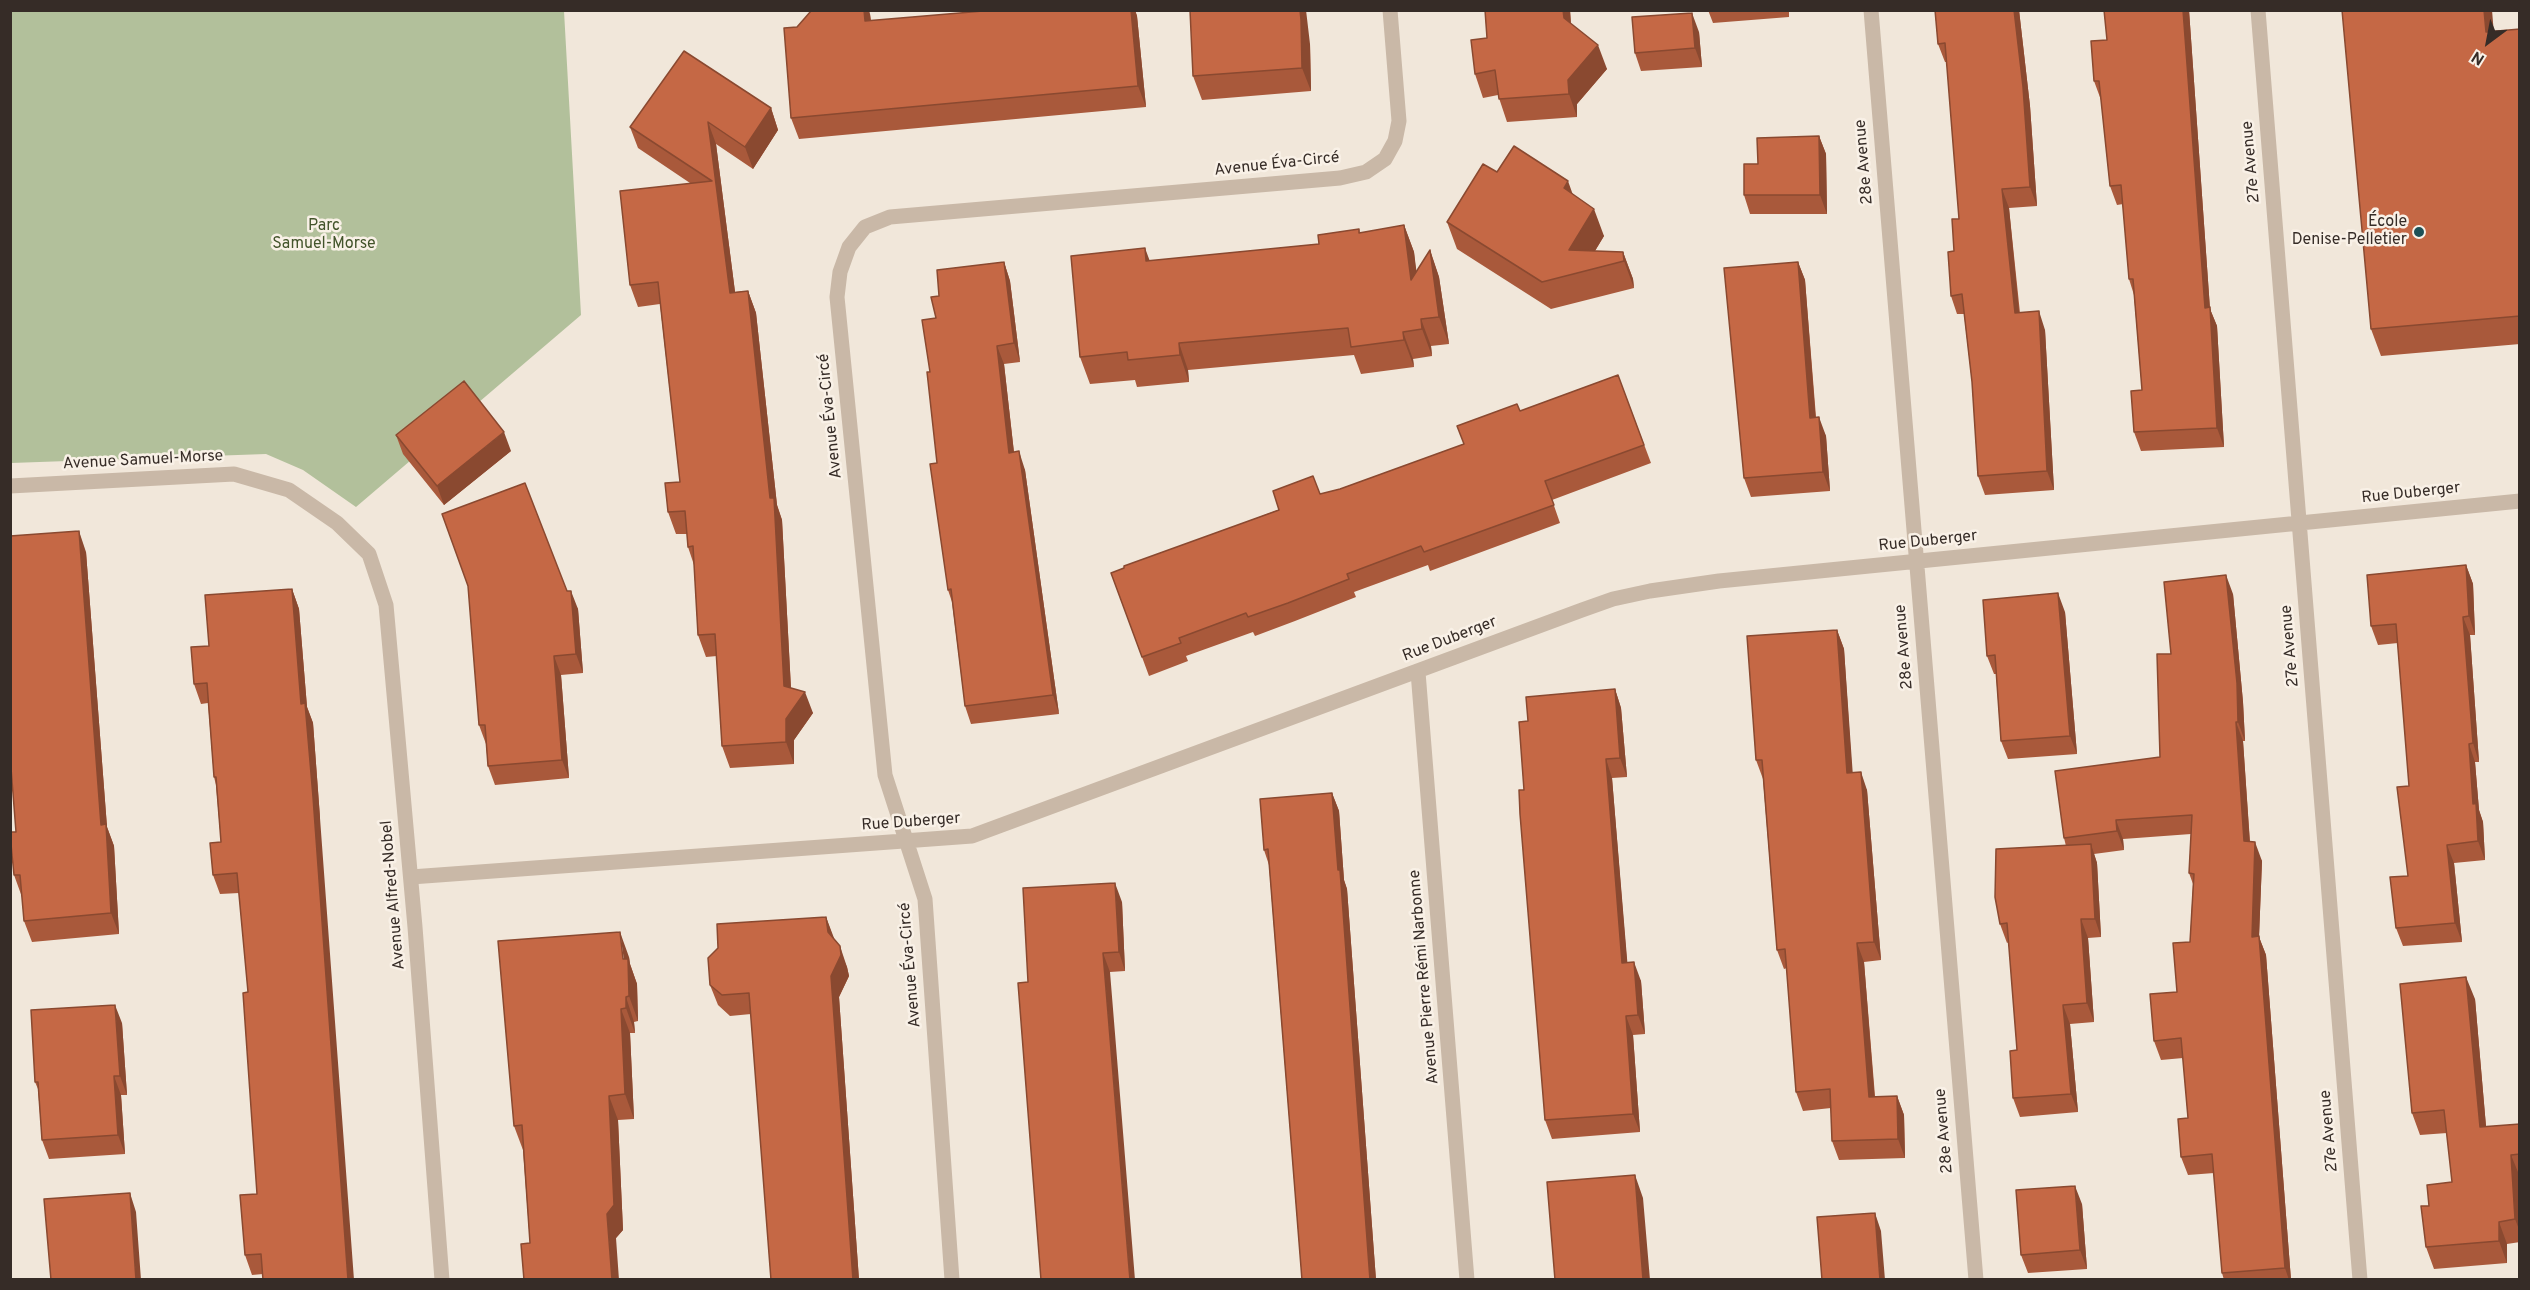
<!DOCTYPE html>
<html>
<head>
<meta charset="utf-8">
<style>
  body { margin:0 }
  #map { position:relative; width:2530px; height:1290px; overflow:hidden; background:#f1e7da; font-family:Overpass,sans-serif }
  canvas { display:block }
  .frame { position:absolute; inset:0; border:12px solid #362c27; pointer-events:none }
  .north { position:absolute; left:2458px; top:12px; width:60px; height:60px; -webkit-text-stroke:4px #f9f1e7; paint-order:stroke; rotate:212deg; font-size:16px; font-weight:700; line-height:24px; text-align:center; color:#362c27 }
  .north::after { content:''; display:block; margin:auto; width:21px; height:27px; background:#362c27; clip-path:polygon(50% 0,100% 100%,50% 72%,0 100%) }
</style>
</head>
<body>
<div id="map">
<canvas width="2530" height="1290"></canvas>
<div class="frame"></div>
<div class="north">N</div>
</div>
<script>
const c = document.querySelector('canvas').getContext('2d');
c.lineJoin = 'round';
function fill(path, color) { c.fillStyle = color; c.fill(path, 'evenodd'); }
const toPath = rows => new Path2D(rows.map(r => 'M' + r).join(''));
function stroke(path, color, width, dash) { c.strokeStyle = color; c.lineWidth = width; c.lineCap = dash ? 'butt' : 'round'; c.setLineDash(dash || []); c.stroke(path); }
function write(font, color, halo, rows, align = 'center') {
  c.font = font + ' Overpass,sans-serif'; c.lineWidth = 5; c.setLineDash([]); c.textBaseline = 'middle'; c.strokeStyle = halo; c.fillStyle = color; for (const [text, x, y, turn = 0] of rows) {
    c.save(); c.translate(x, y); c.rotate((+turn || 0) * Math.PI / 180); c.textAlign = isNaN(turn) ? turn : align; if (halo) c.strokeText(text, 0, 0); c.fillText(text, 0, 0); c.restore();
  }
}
const green = toPath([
  [11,11,564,11,581,315,356,507,303,470,266,454,11,463]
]);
const minor = toPath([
  [1871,10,1976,1280],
  [2258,10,2360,1280],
  [10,486,234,474,289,490,337,523,369,554,386,605,415,927,442,1280],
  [1418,672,1467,1280],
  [411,877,972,836,1582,610,1613,599,1650,591,1719,581,2520,501],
  [952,1280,925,899,885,775,837,297,840,272,849,247,865,227,890,217,1340,178,1366,172,1385,159,1395,141,1399,121,1390,10]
]);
const wall = toPath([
  [995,10,1135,10,1137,16,1146,107,799,139,791,118,870,14,871,21],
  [1485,10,1570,10,1571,24,1607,69,1577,104,1577,117,1507,122,1498,95,1483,98,1475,74,1487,38],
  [1708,10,1789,10,1789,17,1713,23],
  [1935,10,2019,10,2030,106,2037,206,2009,208,2020,313,2045,330,2054,490,1985,495,1978,476,1972,382,1964,314,1957,314,1951,296,1954,251,1959,219,1947,62,1945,62,1938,44],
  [2104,10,2189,10,2210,309,2217,326,2224,447,2141,451,2134,432,2142,390,2134,295,2129,279,2123,204,2117,205,2110,186,2101,100,2094,81,2107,40],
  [2520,29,2520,344,2381,356,2371,329],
  [1699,32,1702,67,1641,71,1635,53],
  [1310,44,1311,91,1202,100,1193,76],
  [771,108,778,130,753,169,716,144,735,292,748,291,756,313,777,505,782,520,791,688,813,713,794,740,794,764,730,768,722,746,717,656,706,657,698,635,694,565,688,547,687,534,676,534,668,512,680,482,660,304,638,307,630,285,690,183,638,148,630,127],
  [1819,136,1826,154,1827,214,1750,214,1744,195,1758,164],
  [1497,172,1572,194,1604,236,1595,251,1623,252,1633,279,1634,288,1551,309,1457,249,1447,222],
  [1404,225,1414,252,1416,272,1430,250,1439,277,1449,344,1431,346,1432,356,1413,359,1414,367,1361,374,1354,355,1188,370,1189,382,1137,387,1135,380,1090,384,1080,357,1149,261,1319,244,1359,229,1360,233],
  [1004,262,1010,281,1020,362,1004,364,1014,452,1025,470,1059,714,971,724,965,706,952,602,948,590,930,372,936,318,939,296],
  [1798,262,1805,280,1816,417,1826,436,1830,491,1751,497,1744,478],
  [1618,375,1651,463,1552,500,1560,523,1430,571,1428,565,1354,592,1356,597,1295,621,1255,636,1253,632,1186,656,1188,661,1149,676,1111,573,1320,494,1340,489,1464,444,1520,411],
  [396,435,511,451,444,505,403,454],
  [86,552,107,827,114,846,119,934,32,942,24,921,22,897,14,875,16,832],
  [2466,565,2473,584,2475,635,2470,635,2479,762,2475,762,2479,810,2483,822,2485,860,2454,863,2462,942,2403,946,2396,928,2408,876,2409,786,2398,643,2378,645,2371,626],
  [292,589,299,609,307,707,313,723,320,817,263,1274,252,1275,245,1255,257,1194,248,992,239,893,220,894,213,875,221,842,216,785,214,777,208,703,201,704,194,684,209,646],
  [567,591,578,609,583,673,561,675,569,778,495,785,488,766,486,744,479,725],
  [2233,594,2243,702,2245,741,2243,741,2250,842,2262,861,2259,937,2266,955,2291,1280,2224,1280,2222,1273,2214,1173,2188,1175,2181,1157,2188,1118,2183,1058,2161,1060,2154,1041,2177,992,2190,942,2193,884,2189,873,2191,834,2123,839,2124,850,2094,854,2097,863,2101,937,2088,938,2094,1022,2070,1024,2078,1112,2020,1117,2013,1098,2017,1050,2009,942,2007,943,2000,924,2066,846,2064,838,2160,757,2171,654],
  [2065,612,2077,754,2008,759,2001,741,1996,674,1994,674,1987,656],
  [1837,630,1844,649,1852,772,1867,790,1881,960,1864,962,1875,1096,1897,1096,1904,1115,1905,1158,1839,1160,1832,1141,1831,1108,1803,1111,1796,1092,1787,968,1784,969,1777,950,1763,779,1756,760],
  [1615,689,1621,708,1627,777,1612,778,1627,963,1641,981,1645,1034,1633,1035,1640,1132,1552,1139,1545,1120,1524,790,1528,721],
  [1332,793,1339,811,1344,880,1347,889,1376,1280,1302,1280,1269,865,1264,850],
  [1122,902,1125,971,1110,972,1028,982],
  [826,917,834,940,847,967,849,976,839,997,859,1280,771,1280,751,1014,730,1016,718,1005,710,985],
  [629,957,630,964,637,984,638,1021,634,1022,635,1033,630,1033,634,1119,618,1120,623,1230,616,1238,530,1243,523,1150,514,1126],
  [2475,999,2486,1127,2520,1124,2520,1242,2507,1244,2507,1263,2434,1269,2426,1247,2429,1206,2452,1182,2447,1133,2420,1135,2412,1113],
  [122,1023,127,1095,121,1095,125,1154,49,1159,42,1140,38,1089,35,1082],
  [2082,1204,2087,1269,2028,1273,2021,1255]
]);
const shadedWall = toPath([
  [864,10,869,10,870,14,873,43,865,21],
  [1131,10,1135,10,1137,16,1146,107,1138,86],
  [1300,10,1306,10,1310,44,1311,91,1302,68],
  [1563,10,1570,10,1572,42,1564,18],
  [2014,10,2019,10,2030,106,2037,206,2030,187],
  [2183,10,2189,10,2210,309,2217,326,2224,447,2217,428,2205,308],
  [2484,10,2492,10,2496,59,2486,32],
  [1692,13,1699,32,1702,67,1695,48],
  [1598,45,1607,69,1577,104,1577,117,1569,94,1568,80],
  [771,108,778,130,753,169,745,147],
  [708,122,716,144,738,315,730,293],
  [1819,136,1826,154,1827,214,1820,195],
  [1568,181,1578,209,1564,188],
  [2002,189,2009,208,2021,332,2015,313],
  [1594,209,1604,236,1582,272,1569,250],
  [1404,225,1414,252,1421,307,1411,280],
  [1145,248,1155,275,1146,261],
  [1430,250,1439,277,1449,344,1439,317],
  [1623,252,1633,279,1634,288,1624,261],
  [1004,262,1010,281,1020,362,1014,343],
  [1798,262,1805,280,1817,436,1810,418],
  [748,291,756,313,777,505,782,520,792,708,784,686,770,498],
  [2039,311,2045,330,2054,490,2047,471],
  [1421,319,1431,346,1432,356,1422,329],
  [1403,332,1413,359,1414,367,1404,340],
  [1179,343,1188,370,1189,382,1180,355],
  [997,346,1004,364,1016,471,1009,453],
  [1819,417,1826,436,1830,491,1823,472],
  [504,432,511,451,444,505,437,486],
  [1019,451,1025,470,1059,714,1053,695],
  [79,531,86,552,107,827,114,846,119,934,111,913,101,825],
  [2466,565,2473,584,2475,635,2469,616],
  [2226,575,2233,594,2243,702,2245,741,2238,722],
  [292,589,299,609,307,707,313,723,354,1280,348,1280],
  [571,591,578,609,583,673,576,654],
  [2058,593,2065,612,2077,754,2070,736],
  [2463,617,2470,635,2479,762,2473,743],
  [1837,630,1844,649,1854,791,1847,773],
  [554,656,561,675,569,778,562,760],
  [1615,689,1621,708,1627,777,1620,758],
  [805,692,813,713,794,740,794,764,786,742,786,719],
  [2236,722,2243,741,2251,860,2244,841],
  [2469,744,2475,762,2479,810,2483,822,2485,860,2478,841,2473,804],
  [1606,759,1612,778,1629,982,1622,963],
  [1861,772,1867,790,1881,960,1874,942],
  [1332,793,1339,811,1344,880,1347,889,1376,1280,1370,1280],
  [2116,820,2123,839,2124,850,2117,831],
  [2255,842,2262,861,2259,937,2266,955,2291,1280,2289,1280,2285,1268,2252,937],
  [2091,844,2097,863,2101,937,2095,919],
  [2447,845,2454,863,2462,942,2455,923],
  [1115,883,1122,902,1125,971,1119,952],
  [826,917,834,938,836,953,828,932],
  [2081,919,2088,938,2094,1022,2087,1003],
  [620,932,629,957,630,964,637,984,638,1021,629,996],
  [1857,943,1864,962,1876,1115,1869,1097],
  [840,946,847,967,849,976,839,997,859,1280,853,1280,831,976],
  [1103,953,1110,972,1135,1280,1130,1280],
  [1634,962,1641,981,1645,1034,1638,1015],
  [2466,977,2475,999,2488,1149,2480,1127],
  [626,997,634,1022,635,1033,626,1008],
  [115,1005,122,1023,127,1095,120,1076],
  [2063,1005,2070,1024,2078,1112,2071,1094],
  [621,1009,630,1033,634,1119,625,1094],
  [1626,1016,1633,1035,1640,1132,1633,1114],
  [114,1076,121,1095,125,1154,118,1135],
  [609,1096,618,1120,623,1230,616,1238,619,1280,612,1280,607,1214],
  [1897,1096,1904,1115,1905,1158,1898,1139],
  [2511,1155,2520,1177,2520,1232,2515,1219],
  [1635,1175,1643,1198,1650,1280,1643,1280],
  [2075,1186,2082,1204,2087,1269,2080,1250],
  [130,1193,136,1212,141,1280,136,1280],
  [1875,1213,1881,1231,1885,1280,1880,1280],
  [2499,1222,2507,1244,2507,1263,2499,1241]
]);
const building = toPath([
  [864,10,865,21,995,10,1131,10,1138,86,791,118,784,28,797,27,811,11,864,10],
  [1190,10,1300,10,1301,20,1302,68,1193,76,1190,10],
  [1485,10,1563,10,1564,18,1598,45,1568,80,1569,94,1499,99,1495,70,1475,74,1471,40,1487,38,1485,10],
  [1935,10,2014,10,2023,87,2030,187,2002,189,2015,313,2039,311,2047,471,1978,476,1972,382,1962,294,1951,296,1948,252,1954,251,1952,219,1959,219,1945,43,1938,44,1935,10],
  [2104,10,2183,10,2205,308,2210,307,2217,428,2134,432,2131,391,2142,390,2133,279,2129,279,2121,185,2110,186,2099,81,2094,81,2091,41,2107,40,2104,10],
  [2342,10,2484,10,2486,32,2520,29,2520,316,2371,329,2342,10],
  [1692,13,1695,48,1635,53,1632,17,1692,13],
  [684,51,771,108,745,147,708,122,730,293,748,291,770,498,774,498,784,686,805,692,786,719,786,742,722,746,715,634,698,635,693,546,688,547,685,511,668,512,665,483,680,482,658,282,630,285,620,191,712,181,630,127,684,51],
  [1819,136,1820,195,1744,195,1744,164,1758,164,1757,138,1819,136],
  [1514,146,1568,181,1564,188,1594,209,1569,250,1623,252,1624,261,1542,282,1447,222,1483,164,1497,172,1514,146],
  [1404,225,1411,280,1430,250,1439,317,1421,319,1422,329,1403,332,1404,340,1351,347,1348,328,1179,343,1180,355,1128,360,1127,352,1080,357,1071,256,1145,248,1146,261,1319,244,1318,235,1359,229,1359,233,1404,225],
  [1004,262,1014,343,997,346,1009,453,1019,451,1053,695,965,706,951,589,948,590,930,464,937,463,927,372,930,372,922,320,936,318,931,297,939,296,937,270,1004,262],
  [1798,262,1810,418,1819,417,1823,472,1744,478,1724,268,1798,262],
  [1618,375,1644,445,1545,481,1554,505,1424,552,1421,546,1347,574,1349,579,1288,603,1248,617,1246,613,1179,638,1181,643,1142,657,1111,573,1124,568,1124,566,1279,510,1273,491,1313,476,1320,494,1340,489,1464,444,1457,426,1517,404,1520,411,1618,375],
  [464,381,504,432,437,486,396,435,464,381],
  [525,483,567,591,571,591,576,654,554,656,562,760,488,766,485,725,479,725,468,586,442,514,525,483],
  [79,531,101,825,106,824,111,913,24,921,20,875,14,875,10,834,10,832,16,832,10,755,10,536,79,531],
  [2466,565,2469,616,2463,617,2473,743,2469,744,2473,804,2476,803,2478,841,2447,845,2455,923,2396,928,2390,877,2408,876,2397,787,2409,786,2396,624,2371,626,2367,575,2466,565],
  [2226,575,2237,683,2238,722,2236,722,2244,841,2255,842,2252,937,2259,936,2285,1268,2222,1273,2212,1154,2181,1157,2178,1119,2188,1118,2181,1038,2154,1041,2150,994,2177,992,2173,943,2190,942,2194,874,2189,873,2192,815,2116,820,2117,831,2064,838,2055,771,2160,757,2157,654,2171,654,2164,582,2226,575],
  [292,589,301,704,305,703,313,797,348,1280,263,1280,261,1254,245,1255,240,1195,257,1194,243,993,248,992,237,873,213,875,210,843,221,842,216,777,214,777,207,683,194,684,191,647,209,646,205,595,292,589],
  [2058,593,2070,736,2001,741,1995,655,1987,656,1983,600,2058,593],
  [1837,630,1847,773,1861,772,1874,942,1857,943,1869,1097,1897,1096,1898,1139,1832,1141,1830,1089,1796,1092,1785,949,1777,950,1762,760,1756,760,1747,636,1837,630],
  [1615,689,1620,758,1606,759,1622,963,1634,962,1638,1015,1626,1016,1633,1114,1545,1120,1520,814,1519,790,1524,790,1519,722,1528,721,1526,697,1615,689],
  [1332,793,1338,870,1340,870,1370,1280,1302,1280,1268,849,1264,850,1260,799,1332,793],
  [2091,844,2095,919,2081,919,2087,1003,2063,1005,2071,1094,2013,1098,2010,1051,2017,1050,2007,923,2000,924,1995,897,1996,849,2091,844],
  [1115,883,1119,952,1103,953,1130,1280,1041,1280,1018,983,1028,982,1023,888,1115,883],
  [826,917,828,932,840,946,841,955,831,976,853,1280,771,1280,749,993,722,995,710,985,708,958,718,948,717,924,826,917],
  [620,932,623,959,628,959,629,996,626,997,626,1008,621,1009,625,1094,609,1096,614,1205,607,1214,612,1280,524,1280,521,1244,530,1243,522,1125,514,1126,498,941,620,932],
  [2466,977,2480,1127,2520,1124,2520,1154,2511,1155,2515,1219,2499,1222,2499,1241,2426,1247,2421,1206,2429,1206,2427,1185,2452,1182,2444,1110,2412,1113,2400,984,2466,977],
  [115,1005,120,1076,114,1076,118,1135,42,1140,38,1082,35,1082,31,1010,115,1005],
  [1635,1175,1643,1280,1555,1280,1547,1182,1635,1175],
  [2075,1186,2080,1250,2021,1255,2016,1190,2075,1186],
  [130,1193,136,1280,51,1280,44,1199,130,1193],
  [1875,1213,1880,1280,1822,1280,1817,1217,1875,1213]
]);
const markers = [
  [2419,232,6,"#1d5157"]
];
const streetNames = [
  ["28e Avenue",1865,162,-95],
  ["27e Avenue",2252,162,-95],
  ["Avenue Éva-Circé",1277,165,-6],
  ["Avenue Éva-Circé",831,416,-96],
  ["Avenue Samuel-Morse",143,461,-3],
  ["Rue Duberger",2411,494,-6],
  ["Rue Duberger",1928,542,-6],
  ["Rue Duberger",1450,640,-21],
  ["27e Avenue",2291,646,-95],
  ["28e Avenue",1905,647,-95],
  ["Rue Duberger",911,823,-4],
  ["Avenue Alfred-Nobel",394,895,-95],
  ["Avenue Éva-Circé",911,965,-95],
  ["Avenue Pierre Rémi Narbonne",1425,977,-95],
  ["28e Avenue",1945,1131,-95],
  ["27e Avenue",2330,1131,-95]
];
const poiNames = [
  ["École",2407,223],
  ["Denise-Pelletier",2407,241]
];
const parkNames = [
  ["Parc",324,227],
  ["Samuel-Morse",324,245]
];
fill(green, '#b2c09b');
stroke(minor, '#c9b8a7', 15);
fill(wall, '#a9593b');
fill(shadedWall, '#8a4930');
fill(building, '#c56845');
stroke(building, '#8a4930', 1.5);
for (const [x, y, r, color] of markers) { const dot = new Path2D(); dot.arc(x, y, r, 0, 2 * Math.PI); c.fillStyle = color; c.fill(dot); stroke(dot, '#f9f1e7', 2); }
write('16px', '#362c27', '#f9f1e7', streetNames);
write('16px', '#362c27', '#f9f1e7', poiNames, 'right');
write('16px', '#43542b', '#f9f1e7', parkNames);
</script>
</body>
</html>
